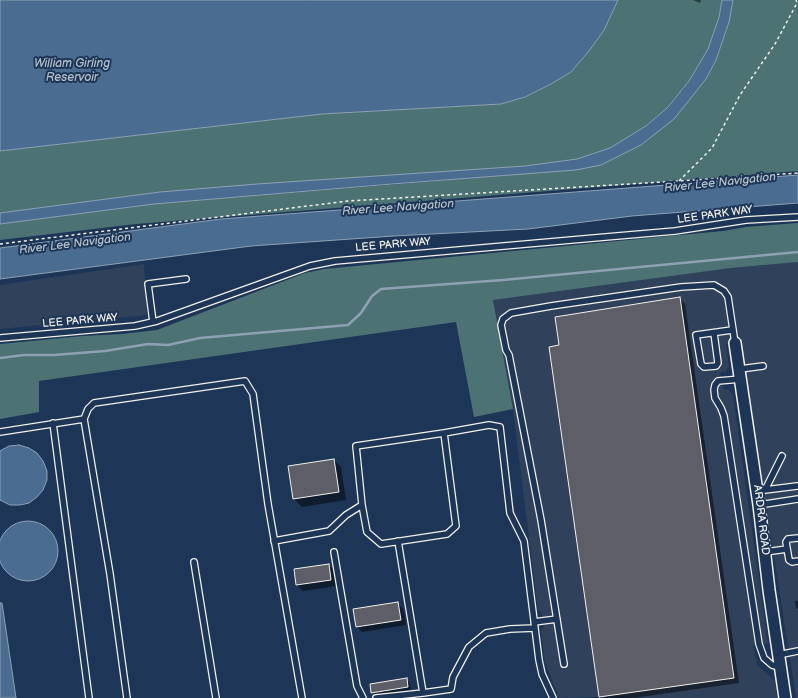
<!DOCTYPE html>
<html>
<head>
<meta charset="utf-8">
<style>
  body { margin:0 }
  canvas { display:block; background:#1d3557 }
</style>
</head>
<body>
<canvas width="798" height="698"></canvas>
<script>
const c = document.querySelector('canvas').getContext('2d');
c.lineJoin = 'round';
function fill(path, color) { c.fillStyle = color; c.fill(path, 'evenodd'); }
const toPath = rows => new Path2D(rows.map(r => 'M' + r).join(''));
function stroke(path, color, width, dash) { c.strokeStyle = color; c.lineWidth = width; c.lineCap = dash ? 'butt' : 'round'; c.setLineDash(dash || []); c.stroke(path); }
function write(font, color, halo, rows, align = 'center') {
  c.font = font + ' "Balsamiq Sans",sans-serif'; c.lineWidth = 4; c.setLineDash([]); c.textBaseline = 'middle'; c.strokeStyle = halo; c.fillStyle = color; for (const [text, x, y, turn = 0] of rows) {
    c.save(); c.translate(x, y); c.rotate((+turn || 0) * Math.PI / 180); c.textAlign = isNaN(turn) ? turn : align; if (halo) c.strokeText(text, 0, 0); c.fillText(text, 0, 0); c.restore();
  }
}
const built = toPath([
  [798,262,798,698,796,698,741,342,726,344,729,367,725,372,720,373,723,389,729,390,733,395,768,644,753,645,757,665,775,681,777,698,632,698,624,696,559,698,545,662,541,630,544,628,543,621,541,612,538,610,513,409,493,300,731,268],
  [144,264,147,315,0,329,0,285]
]);
const green = toPath([
  [618,0,722,0,719,17,708,49,689,81,668,107,646,126,610,148,577,159,525,166,160,192,0,213,0,151,322,114,501,104,525,97,551,84,571,72,589,51,604,30],
  [733,0,798,0,798,171,136,224,0,240,0,224,154,204,497,176,601,165,706,79,716,60,729,22],
  [798,223,798,262,731,268,493,300,513,409,474,417,456,322,39,381,39,412,0,419,0,344,83,336,122,334,157,330,305,273,324,269,723,231,746,227]
]);
const water = toPath([
  [0,0,618,0,604,30,589,51,571,72,551,84,525,97,501,104,322,114,0,151,0,0],
  [722,0,733,0,729,22,716,60,706,79,674,119,641,145,601,165,576,170,392,184,154,204,0,224,0,213,160,192,257,184,525,166,577,159,610,148,646,126,668,107,689,81,708,49,719,17,722,0],
  [798,175,798,203,632,216,528,229,394,236,251,246,0,279,0,248,221,219,798,175],
  [19,445,29,448,37,453,43,461,47,471,47,480,43,490,37,497,29,503,20,505,10,505,0,500,0,451,9,446,19,445],
  '-2 551a30 30 0 1 1 60 0a30 30 0 1 1-60 0Z',
  [0,603,2,603,16,698,0,698,0,603]
]);
const shadow = toPath([
  [693,0,701,0,700,3],
  [679,298,685,304,739,683,634,698,601,698,600,696,560,346],
  [334,460,341,467,346,500,302,507,294,499,289,466],
  [329,565,334,570,337,586,303,591,297,585,295,570],
  [795,601,798,601,798,609,796,608],
  [397,603,403,609,406,625,362,632,357,627],
  [406,679,410,683,411,690,376,696,372,693]
]);
const stream = toPath([
  [0,358,24,355,54,355,105,351,148,344,168,345,200,338,348,325,361,313,372,296,381,289,503,280,798,252]
]);
const building = toPath([
  [680,297,734,678,599,697,549,347,559,345,555,317,680,297],
  [334,459,339,492,293,499,288,466,334,459],
  [329,564,331,580,296,585,294,569,329,564],
  [398,602,401,620,356,627,353,609,398,602],
  [407,678,408,687,371,693,370,684,407,678]
]);
const path = toPath([
  [679,181,712,148,740,95,775,44,797,3,796,0],
  [0,244,348,201,679,181,798,173]
]);
const lane = toPath([
  [153,322,148,284,186,279],
  [714,333,718,363,716,366,704,367,701,364,696,335,732,330],
  [0,338,135,326,157,321,310,266,335,261,594,238,675,231,746,220,798,217],
  [740,369,763,366],
  [741,379,718,381,715,385,714,390,715,398,721,408,724,416,759,644,764,658,772,665,780,667],
  [53,423,89,698],
  [0,432,84,419],
  [765,490,782,456],
  [757,491,797,486],
  [362,505,356,446,444,433],
  [759,505,798,499],
  [798,538,788,539,786,542,789,560,792,562,798,561],
  [274,541,329,531,346,515,362,505,367,532,381,544,447,534,456,526,444,433,489,425,500,427,510,513,524,541,539,660,542,674,553,698],
  [334,552,357,686,363,698],
  [765,552,787,549],
  [194,562,216,698],
  [534,622,557,619],
  [778,655,798,651],
  [564,664,541,520,509,355,506,350,501,325,503,319,511,313,551,306,681,287,714,285,724,291,728,297,735,343],
  [423,693,451,689,453,677,469,647,486,633,510,629,535,628],
  [127,698,110,574,84,419,88,409,94,403,245,381,253,394,268,504,302,698],
  [376,698,423,693,398,541]
]);
const street = toPath([
  [735,343,759,505,769,590,785,698]
]);
const streetNames = [
  ["LEE PARK WAY",715,215,-8],
  ["LEE PARK WAY",393,245,-5],
  ["LEE PARK WAY",80,321,-5],
  ["ARDRA ROAD",761,520,83]
];
const waterNames = [
  ["William Girling",72,64],
  ["Reservoir",72,78],
  ["River Lee Navigation",720,183,-6],
  ["River Lee Navigation",398,208,-4],
  ["River Lee Navigation",75,244,-7]
];
fill(built, '#30415c');
fill(green, '#4d7274');
fill(water, '#4a6c91');
stroke(water, '#8ea1b4', 1);
fill(shadow, '#0007');
stroke(stream, '#8ea1b4', 2.5);
fill(building, '#5d5e67');
stroke(building, '#f4f1e8', 1);
stroke(lane, '#f4f1e8', 8);
stroke(street, '#f4f1e8', 14);
stroke(path, '#f4f1e8', 1.5, [3, 3]);
stroke(lane, '#1d3557', 5.5);
stroke(street, '#1d3557', 11);
write('11px', '#f4f1e8', '#1d3557', streetNames);
write('italic 12px', '#b8c2ca', '#1d3557', waterNames);
</script>
</body>
</html>
